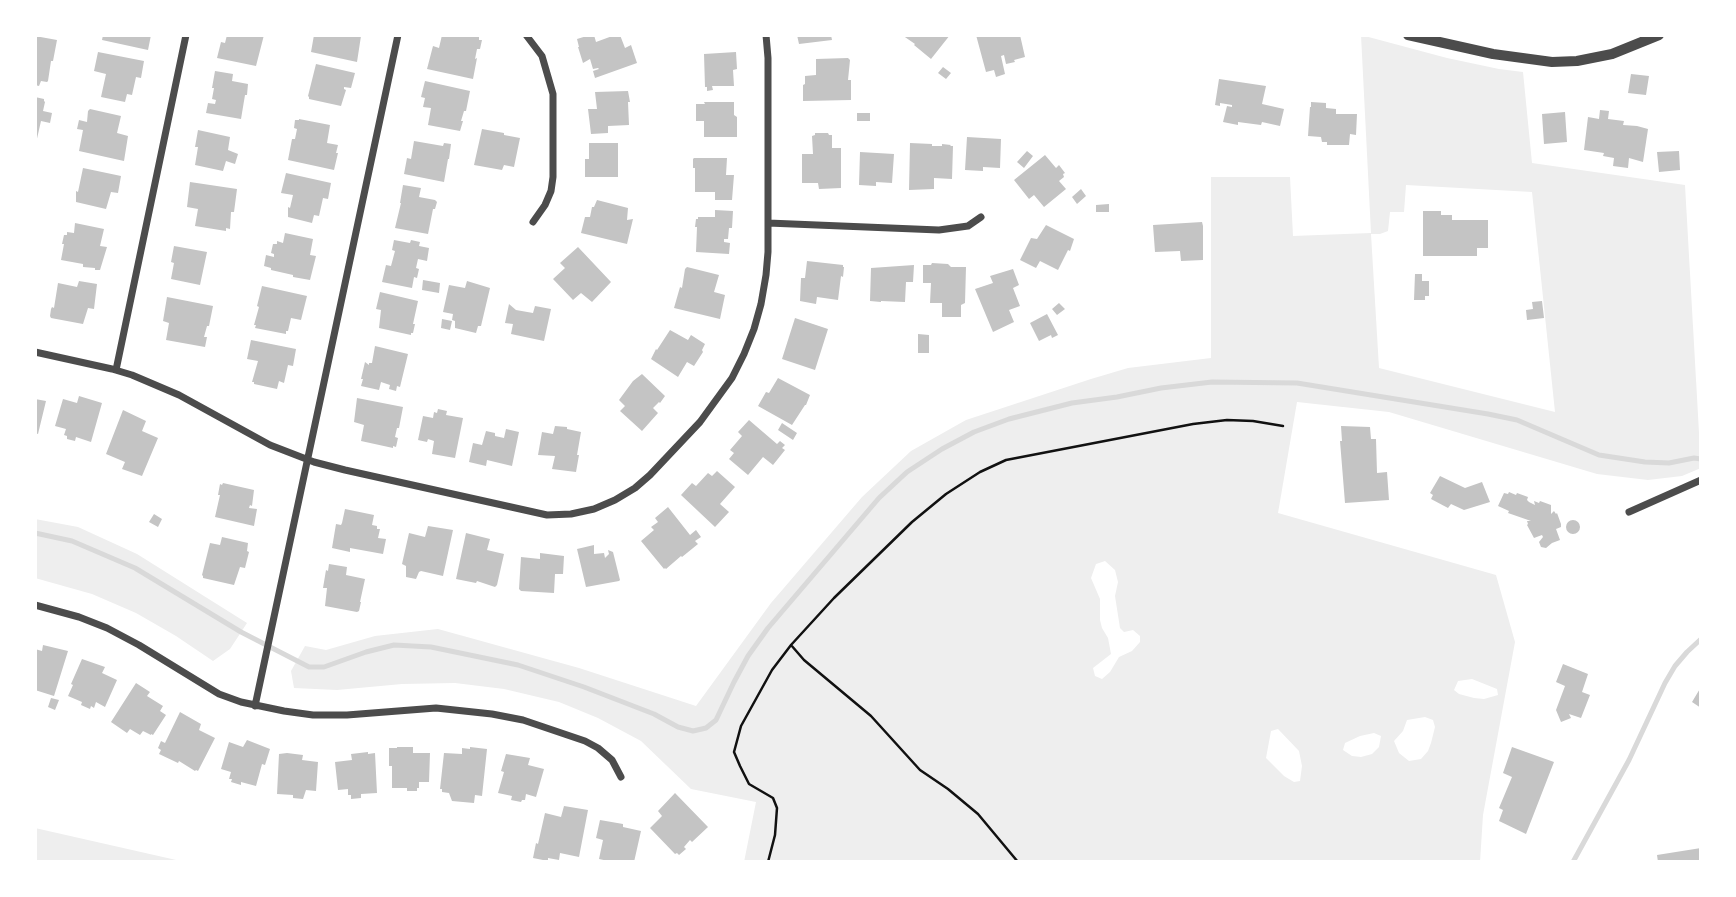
<!DOCTYPE html>
<html>
<head>
<meta charset="utf-8">
<style>
  body { margin:0 }
  #map { position:relative; width:1736px; height:897px; overflow:hidden; background:#fff; font-family:Inter,sans-serif }
  canvas { display:block }
  .frame { position:absolute; inset:0; border:37px solid #fff; pointer-events:none }
</style>
</head>
<body>
<div id="map">
<canvas width="1736" height="897"></canvas>
<div class="frame"></div>
</div>
<script>
const c = document.querySelector('canvas').getContext('2d');
c.lineJoin = 'round';
function fill(path, color) { c.fillStyle = color; c.fill(path, 'evenodd'); }
const toPath = rows => new Path2D(rows.map(r => 'M' + r).join(''));
function stroke(path, color, width, dash) { c.strokeStyle = color; c.lineWidth = width; c.lineCap = dash ? 'butt' : 'round'; c.setLineDash(dash || []); c.stroke(path); }
const green = toPath([
  [1361,35,1447,58,1499,69,1523,72,1532,163,1685,185,1701,468,1682,476,1648,480,1597,474,1389,412,1297,402,1278,513,1496,575,1515,642,1483,815,1480,862,744,862,756,802,691,789,641,741,598,718,559,702,504,689,455,683,402,684,337,690,294,688,291,671,305,646,326,650,375,636,438,629,579,668,696,706,771,603,862,497,911,451,966,420,1091,379,1128,368,1211,358,1211,177,1290,177,1293,236,1371,233],
  [1406,185,1532,192,1555,412,1379,368,1371,234,1380,234,1388,231,1390,212,1404,212],
  [1105,561,1115,570,1118,582,1115,596,1120,628,1124,632,1133,630,1140,636,1140,642,1132,651,1119,657,1110,672,1102,679,1095,676,1093,668,1111,654,1108,638,1102,628,1100,620,1100,599,1091,578,1096,564],
  [1472,679,1497,689,1498,695,1484,699,1474,698,1459,694,1454,690,1458,681],
  [1425,717,1433,720,1435,727,1431,743,1428,751,1421,759,1409,761,1399,753,1394,741,1403,731,1407,720],
  [1278,729,1299,751,1302,766,1300,781,1294,782,1284,776,1266,758,1271,731],
  [1374,733,1381,736,1379,747,1372,754,1361,757,1352,756,1343,750,1345,743,1360,736],
  [35,519,78,527,137,554,247,623,230,649,213,661,176,636,136,613,92,594,35,578],
  [35,828,185,862,35,862]
]);
const stream = toPath([
  [35,533,72,541,135,568,241,632,309,667,324,667,366,652,394,645,431,647,518,665,584,687,654,714,678,727,693,731,706,728,716,720,734,682,748,656,768,628,879,498,907,472,942,449,974,432,1009,419,1072,403,1117,397,1161,388,1212,382,1297,383,1488,414,1517,420,1599,455,1645,462,1669,463,1694,458,1701,459],
  [1573,862,1629,760,1665,683,1675,666,1687,652,1701,639]
]);
const building = toPath([
  [103,35,151,35,148,50,102,40],
  [227,35,264,35,256,66,217,58,221,42,225,43],
  [314,35,361,36,357,62,311,52],
  [442,35,468,35,479,37,479,40,482,40,480,49,477,49,475,59,477,58,473,79,427,69,433,46,439,48],
  [590,35,594,35,596,42,615,35,620,35,625,48,631,45,637,63,595,78,593,71,599,69,598,68,593,69,590,59,583,63,578,47,579,47,577,39],
  [797,35,831,35,832,40,799,44],
  [902,35,950,35,931,59,914,45,915,44],
  [976,35,1020,35,1025,57,1014,60,1015,62,1006,64,1004,55,1001,56,1005,74,996,77,994,70,986,72],
  [35,36,57,40,53,61,51,61,48,81,47,82,41,81,39,86,35,85],
  [98,52,144,61,141,78,136,77,132,95,127,94,125,102,101,97,106,74,94,71],
  [736,52,737,69,733,70,734,86,712,86,713,90,707,91,707,87,705,87,704,54],
  [848,58,850,60,848,80,851,80,851,100,803,101,803,85,805,84,805,76,816,75,816,59],
  [316,64,355,73,351,88,344,87,344,89,346,90,341,106,309,99,309,97,308,96],
  [943,67,951,73,946,79,938,73],
  [215,71,233,74,232,81,248,84,247,95,245,95,241,119,206,113,208,103,215,104,216,100,212,99,214,88,212,88],
  [1631,74,1649,76,1646,95,1628,93],
  [1219,79,1266,86,1262,104,1284,109,1280,126,1262,122,1261,125,1238,122,1238,125,1223,122,1227,106,1232,107,1232,105,1220,103,1220,106,1215,105],
  [425,81,470,91,466,111,464,111,461,121,463,121,460,131,428,125,431,108,423,107,425,98,421,97],
  [628,91,630,102,628,102,629,125,608,126,608,133,591,134,588,109,597,109,595,92],
  [35,97,44,99,44,101,45,102,43,111,52,113,50,123,41,121,36,143],
  [704,102,734,102,734,115,737,117,737,137,704,137,704,121,696,121,696,104,705,104],
  [1311,102,1326,103,1326,108,1336,109,1336,114,1357,114,1356,135,1350,134,1349,145,1327,145,1327,142,1322,142,1321,137,1308,136,1310,107,1311,107],
  [90,109,121,116,117,133,128,136,124,161,79,151,83,130,77,129,79,120,87,122,88,111],
  [1600,110,1609,111,1608,119,1624,121,1623,125,1637,126,1648,129,1643,162,1629,158,1628,168,1613,166,1614,158,1603,156,1604,153,1584,150,1588,117,1599,119],
  [1565,112,1567,142,1544,144,1542,114],
  [857,113,870,113,870,121,857,121],
  [299,119,330,125,327,143,338,145,336,153,338,153,334,170,288,160,292,139,295,139,297,129,294,128,295,120,299,120],
  [482,129,504,133,504,135,520,138,514,167,504,165,502,170,474,165],
  [198,130,230,137,228,150,238,154,235,164,226,161,223,171,195,165,198,147,195,147],
  [815,133,828,133,829,135,832,135,832,148,841,148,841,188,819,189,818,183,802,183,802,154,813,154,812,136,815,135],
  [967,137,1001,139,1000,168,983,167,983,171,965,170],
  [414,141,443,146,444,143,451,144,449,159,448,159,444,182,404,174,407,158,411,159],
  [589,143,618,143,618,177,585,177,585,159,589,159],
  [910,143,932,144,932,146,942,146,942,144,951,145,950,146,953,146,952,179,934,178,934,189,909,190],
  [1027,151,1033,156,1024,168,1017,162],
  [1679,151,1680,170,1659,172,1657,152],
  [860,152,894,154,892,183,876,182,876,186,859,185],
  [1045,155,1056,168,1059,165,1065,173,1063,174,1064,177,1059,181,1066,189,1044,207,1034,195,1029,199,1014,180],
  [694,158,727,158,726,175,734,175,732,200,715,200,715,192,695,192,695,168,693,168,693,159],
  [83,168,121,176,118,193,111,192,106,209,76,202,76,191,78,192],
  [286,173,331,183,328,199,323,198,319,216,314,215,312,223,288,217,288,207,290,208,293,195,281,193],
  [190,182,237,189,234,212,231,212,230,229,226,228,226,231,195,226,198,209,187,207],
  [403,185,421,188,419,197,435,200,437,202,435,209,433,209,428,234,395,228,401,203,400,203],
  [1081,189,1086,196,1077,204,1072,197],
  [597,200,628,208,627,220,633,219,627,244,581,233,585,217,590,217,592,207,594,207],
  [1109,204,1109,212,1096,212,1096,205],
  [715,210,733,211,732,228,729,228,728,239,724,239,724,242,730,243,729,254,696,252,697,227,695,227,696,219,698,219,698,217,715,217],
  [1423,211,1441,211,1441,215,1452,215,1452,220,1488,220,1488,248,1477,248,1477,256,1423,256],
  [1202,222,1203,226,1203,260,1181,261,1180,251,1155,252,1153,225],
  [75,223,104,229,100,246,107,247,100,270,95,270,95,268,83,267,83,264,61,260,64,244,62,244,64,235,67,235,67,232,74,233],
  [1046,225,1074,239,1070,251,1068,250,1058,270,1040,261,1036,268,1020,260,1031,238,1037,239],
  [285,233,313,239,310,255,316,256,310,280,293,277,293,275,271,270,271,268,264,266,266,255,274,257,274,254,271,253,273,244,277,244,277,241,283,243],
  [394,240,410,243,411,240,420,242,419,246,429,248,427,261,418,259,416,268,419,269,417,278,414,277,412,288,382,282,386,265,391,266,395,251,392,250],
  [174,246,207,252,200,285,171,279,174,263,171,262],
  [578,247,611,282,592,302,581,293,573,300,553,279,565,268,560,263],
  [807,261,843,265,843,267,844,267,843,277,841,276,838,300,817,297,816,304,800,301,801,278,805,278],
  [932,263,948,264,951,267,966,267,965,303,961,305,961,317,942,317,942,303,930,303,931,283,923,283,923,265,931,265],
  [914,265,913,282,906,282,905,302,881,301,881,302,870,301,871,268],
  [687,267,719,275,714,292,725,295,720,319,674,308,680,287,682,288,685,269],
  [1013,269,1019,285,1013,288,1020,306,1009,310,1014,322,993,332,975,289,993,283,990,276],
  [1415,274,1422,274,1422,281,1429,281,1429,296,1425,296,1425,300,1414,300],
  [423,280,440,283,439,293,422,290],
  [79,281,97,284,94,309,88,308,83,324,51,318,50,316,51,309,52,307,54,308,58,283,77,287],
  [467,281,490,288,481,326,478,326,476,333,455,328,455,321,452,320,453,314,443,312,449,285,465,288],
  [262,286,307,296,301,320,291,318,288,331,286,331,286,334,255,328,256,325,254,325,259,307,257,306],
  [380,292,418,301,413,324,415,324,413,333,411,333,411,335,379,328,381,310,376,309],
  [167,297,213,306,209,326,207,326,204,337,207,337,205,347,166,340,169,323,163,321],
  [1542,301,1544,318,1527,320,1526,310,1533,309,1532,302],
  [1059,303,1065,309,1057,315,1052,309],
  [509,304,516,310,533,313,535,306,551,309,544,341,511,334,513,324,505,323],
  [1047,314,1058,335,1052,338,1051,335,1039,341,1030,323],
  [795,318,828,329,815,370,782,359],
  [442,319,452,321,450,330,441,328],
  [670,330,688,340,691,335,705,344,702,350,703,352,694,366,687,362,678,377,651,359,656,349,657,350],
  [918,334,929,335,929,353,918,353],
  [251,340,296,349,293,366,288,365,284,383,279,381,277,389,254,384,254,382,252,382,258,361,247,359],
  [375,346,408,354,400,387,397,386,396,391,389,389,390,385,381,382,379,390,361,386,363,379,361,379,365,362,369,365,369,363,372,363],
  [642,374,665,396,660,403,659,402,653,408,658,413,642,431,620,411,625,406,619,400,633,381],
  [778,378,810,395,806,405,805,405,792,425,758,406,766,392,769,393],
  [79,396,102,403,91,442,76,437,75,441,67,439,67,436,64,435,66,429,55,426,63,399,77,403],
  [357,398,403,407,399,428,397,428,395,437,398,438,396,447,393,446,393,448,361,441,364,425,354,422],
  [35,399,46,401,38,434,35,433],
  [438,409,447,411,446,415,463,418,455,458,432,454,434,441,428,439,427,442,418,440,423,416,433,418,434,412,437,413],
  [123,410,146,421,142,431,158,438,142,476,122,469,125,462,106,454],
  [749,420,777,444,780,441,785,445,782,448,785,450,773,465,763,457,748,475,729,459,734,453,730,450,742,436,738,432],
  [782,423,797,433,793,440,778,430],
  [555,426,567,427,567,429,581,432,577,455,579,455,576,472,552,469,555,456,538,455,542,432,553,434],
  [1341,426,1370,427,1371,439,1376,439,1377,473,1387,472,1389,500,1345,503,1340,441,1342,441],
  [506,429,519,432,512,466,487,460,486,466,469,462,473,443,482,445,486,431,495,433,495,436,504,438],
  [717,471,735,487,720,504,729,512,715,527,681,495,692,483,696,486,708,473,712,476],
  [1440,476,1465,488,1482,482,1490,502,1464,510,1451,504,1448,508,1431,499,1433,495,1430,493],
  [223,483,254,490,252,506,250,505,249,508,257,509,254,526,215,517,220,495,218,495,220,484,222,485],
  [1509,492,1516,495,1517,493,1528,497,1527,500,1529,502,1535,505,1534,501,1539,503,1540,501,1551,505,1551,514,1554,511,1556,514,1557,513,1561,524,1561,527,1556,529,1560,540,1552,543,1546,548,1541,547,1539,542,1543,537,1542,535,1534,538,1527,525,1528,524,1527,521,1531,521,1508,513,1509,511,1498,506,1504,493,1508,494],
  [668,507,690,535,696,530,701,537,695,541,698,544,682,557,681,556,666,569,665,568,664,569,641,541,654,530,651,527,658,522,655,518],
  [345,509,374,515,372,525,377,526,377,529,380,529,378,538,386,539,383,554,350,548,350,552,332,548,336,524,341,525,342,523],
  [154,514,162,519,158,527,149,522],
  '1566 527a7 7 0 1 1 14 0a7 7 0 1 1-14 0Z',
  [428,526,453,530,443,576,421,571,419,572,416,579,406,577,406,566,402,564,409,533,425,537],
  [466,533,490,539,487,550,504,554,497,585,495,587,477,581,476,583,456,579],
  [222,537,248,543,247,551,249,552,245,568,240,567,234,585,203,578,203,576,202,575,210,543,220,545],
  [594,545,594,554,604,553,605,558,609,554,608,550,613,552,620,580,619,581,586,587,577,549],
  [540,553,564,556,563,574,555,574,554,593,521,591,519,589,521,557,540,559],
  [329,564,347,567,346,575,365,579,360,602,361,602,359,611,357,612,325,606,327,588,323,588,326,570,328,571],
  [43,645,68,651,54,696,35,690,35,649,42,651],
  [82,659,105,667,102,673,117,680,105,707,96,702,94,708,91,706,90,709,81,705,82,702,68,696,73,685,71,684],
  [1563,664,1588,674,1582,692,1590,695,1581,718,1569,714,1571,718,1561,722,1556,710,1565,686,1556,682],
  [136,683,150,692,147,696,163,706,160,711,166,715,153,735,151,734,151,735,143,731,140,735,130,729,127,733,111,722],
  [1701,687,1701,708,1692,702],
  [51,698,59,700,55,710,48,707],
  [180,712,201,724,199,730,215,738,198,771,196,770,195,771,179,761,178,763,159,754,161,750,158,748,161,741,165,743],
  [247,740,270,749,265,765,262,764,256,786,241,782,241,785,231,782,232,779,229,779,231,772,221,769,229,742,243,747],
  [397,747,413,747,413,753,430,753,429,782,419,782,419,788,417,788,417,791,407,791,407,788,392,788,392,766,389,766,389,748,397,748],
  [470,747,487,749,482,796,475,795,474,803,452,801,449,793,442,792,442,789,440,789,444,753,462,754,462,748,470,749],
  [1512,747,1554,762,1526,834,1499,821,1503,810,1499,808,1512,777,1503,773],
  [368,752,368,754,375,753,377,793,361,794,361,798,351,799,351,795,348,795,348,789,338,790,335,762,352,760,351,754],
  [287,753,303,755,302,760,318,762,316,791,306,790,303,799,293,798,293,795,277,794,279,754],
  [506,754,530,758,528,765,544,769,536,797,526,794,525,800,522,800,521,802,511,800,512,796,498,793,504,772,501,771],
  [675,793,708,827,692,842,690,840,684,847,686,849,679,855,677,853,675,854,650,828,662,816,658,811],
  [564,806,588,810,579,857,560,853,559,860,548,858,548,861,533,858,536,843,538,844,545,813,561,817],
  [600,820,623,824,623,827,641,831,634,862,613,862,599,859,603,840,596,838],
  [1701,848,1701,862,1658,862,1657,855]
]);
const path = toPath([
  [791,645,804,660,871,716,920,770,948,789,978,814,1018,862],
  [768,862,775,835,777,808,773,798,749,784,740,766,734,752,741,726,772,670,791,645,834,598,912,522,946,494,980,472,1006,460,1193,424,1227,420,1253,421,1283,426]
]);
const minor = toPath([
  [526,35,542,56,553,94,553,177,551,191,545,205,533,222],
  [768,223,939,230,968,226,981,217],
  [35,352,112,369,132,375,179,395,270,445,314,462,345,470,547,515,571,514,594,509,615,500,635,488,650,475,700,422,732,378,744,354,754,329,761,304,766,275,768,252,768,58,766,35],
  [116,370,186,35],
  [1629,512,1701,480],
  [35,605,79,617,107,628,139,645,219,694,241,702,284,711,313,715,347,715,436,708,492,714,523,720,585,741,598,748,612,760,621,777],
  [255,706,398,35]
]);
const tertiary = toPath([
  [1408,35,1493,54,1552,62,1577,61,1612,54,1659,35]
]);
fill(green, '#eee');
stroke(stream, '#d9d9d9', 5);
fill(building, '#c4c4c4');
stroke(path, '#111', 2.5);
stroke(minor, '#4c4c4c', 7);
stroke(tertiary, '#4c4c4c', 10);
</script>
</body>
</html>
